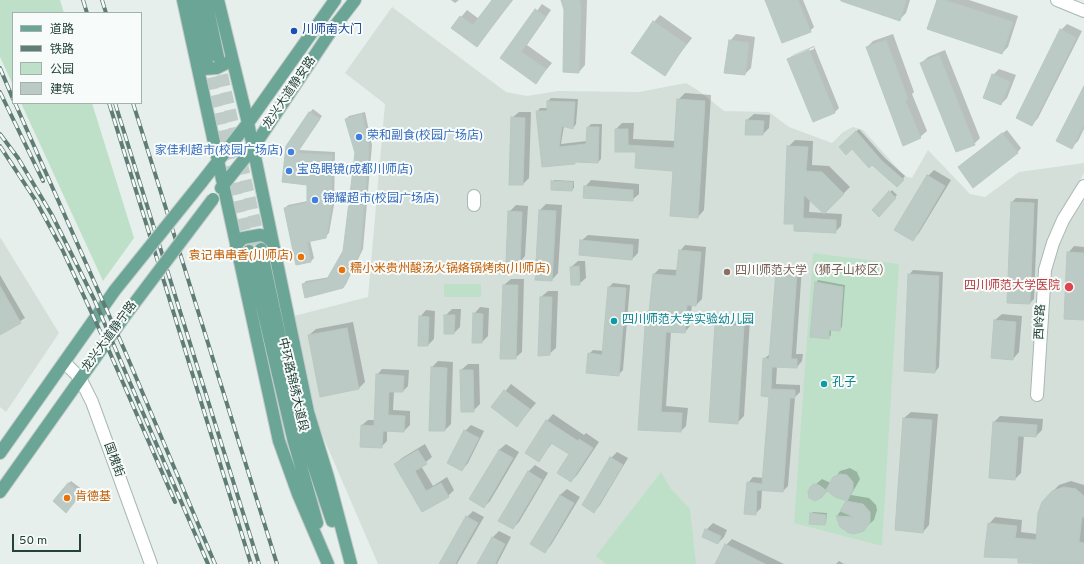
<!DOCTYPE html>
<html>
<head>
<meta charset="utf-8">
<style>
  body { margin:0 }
  #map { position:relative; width:1084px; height:564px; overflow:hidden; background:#e6efeb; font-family:Overpass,"Noto Sans SC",sans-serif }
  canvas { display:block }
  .legend { position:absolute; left:12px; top:12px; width:130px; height:92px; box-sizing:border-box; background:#f7fbf9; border:1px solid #a3b1ad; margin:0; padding:5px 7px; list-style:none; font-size:12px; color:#24423a }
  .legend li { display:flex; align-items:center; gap:8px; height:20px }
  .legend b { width:20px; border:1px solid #a3b1ad }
  .scale { position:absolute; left:12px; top:534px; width:69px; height:18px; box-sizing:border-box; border:2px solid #24423a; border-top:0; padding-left:5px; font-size:12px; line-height:14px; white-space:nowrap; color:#24423a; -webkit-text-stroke:3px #f7fbf9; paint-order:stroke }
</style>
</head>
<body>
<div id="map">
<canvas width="1084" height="564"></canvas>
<ul class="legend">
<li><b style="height:5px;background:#6aa596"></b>道路</li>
<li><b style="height:5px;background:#5f7d75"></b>铁路</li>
<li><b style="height:11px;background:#bfe0c8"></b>公园</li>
<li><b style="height:11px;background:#bbcac4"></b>建筑</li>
</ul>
<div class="scale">50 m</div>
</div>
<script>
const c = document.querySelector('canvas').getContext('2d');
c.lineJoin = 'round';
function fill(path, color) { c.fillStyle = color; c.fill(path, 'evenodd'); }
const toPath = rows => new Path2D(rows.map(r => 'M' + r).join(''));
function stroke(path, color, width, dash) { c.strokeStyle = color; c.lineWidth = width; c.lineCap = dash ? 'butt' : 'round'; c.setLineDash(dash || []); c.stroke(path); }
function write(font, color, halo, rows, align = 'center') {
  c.font = font + ' Overpass,"Noto Sans SC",sans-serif'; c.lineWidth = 4; c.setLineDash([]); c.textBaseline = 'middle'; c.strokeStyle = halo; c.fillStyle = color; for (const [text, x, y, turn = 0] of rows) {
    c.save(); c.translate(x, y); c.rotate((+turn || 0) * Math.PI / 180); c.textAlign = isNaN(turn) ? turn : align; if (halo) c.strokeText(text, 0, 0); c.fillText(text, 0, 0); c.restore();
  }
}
const built = toPath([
  [392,7,506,92,527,96,558,91,639,92,686,83,699,91,724,111,769,112,789,127,832,143,843,132,853,127,863,130,900,171,907,177,912,178,928,150,970,194,985,197,1019,172,1084,163,1084,173,1047,241,1067,223,1084,198,1084,564,378,564,315,418,294,316,368,297,385,104,345,73],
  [0,237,59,333,6,412,0,407]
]);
const green = toPath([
  [0,0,60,0,64,13,13,13,13,85,0,57],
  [21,103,92,103,134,238,103,281],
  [813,253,899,264,882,546,794,523],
  [444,284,481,284,481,297,444,297],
  [661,472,671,489,690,509,696,564,606,564,596,556]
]);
const shadow = toPath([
  [451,0,459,0,455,3],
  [493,0,513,0,477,46,453,27,467,10,479,19],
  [562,0,587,0,585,65,579,72],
  [766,0,803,0,814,27,810,31],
  [840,0,910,0,906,13,899,20],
  [938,0,969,0,1018,16,1008,47,1002,53],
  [542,4,551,10,527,45,552,63,536,82,502,58],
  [660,15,692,38,664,74,654,22],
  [1067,24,1082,31,1038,118,1032,125,1061,30],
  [736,34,755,37,751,68,745,74,730,41],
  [893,34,914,92,912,94,927,131,920,137,867,47,873,41],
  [814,46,839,108,835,112,789,59,793,55],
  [814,47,814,49,792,58,792,56],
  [945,50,980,138,974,144,921,63,928,57],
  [999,69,1016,75,1007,98,1001,104,993,75],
  [1084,88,1084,129,1078,141,1072,147],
  [685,93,711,95,704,210,698,217,674,170,637,151,616,151,616,129,622,123,634,123,633,139,676,141,678,100],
  [551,98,578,99,576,124,573,128,564,126,561,144,587,141,588,127,591,124,602,124,601,159,598,162,577,161,543,166,537,112,540,108,548,108,548,101],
  [313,109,322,116,299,150,335,152,334,205,329,233,325,237,310,241,314,258,311,261,297,264,285,208,288,205,308,201,308,184,284,182,310,112],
  [365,112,372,145,363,249,346,284,343,288,303,284,306,281,330,277,344,252,356,153,346,119,349,116],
  [519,112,531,112,529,178,523,184,512,118],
  [754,114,770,115,769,128,763,134,747,120],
  [859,129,885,158,905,176,900,183,852,148,840,147],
  [1007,130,1021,148,1017,153,963,163],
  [795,140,813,141,812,165,829,166,850,187,824,213,842,214,841,226,835,232,795,230,788,147],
  [810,199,824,213,809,212],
  [934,170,951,180,919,233,913,240,928,176],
  [554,180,574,181,574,188,572,190,552,182],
  [591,180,639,184,639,194,632,200,585,187],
  [892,190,897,195,879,215,874,210],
  [1016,198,1038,199,1034,299,1030,303,1012,202],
  [546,204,562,205,558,273,552,280,536,279,540,210],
  [516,205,528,206,525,256,519,263,509,212],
  [588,235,639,239,638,253,632,259,581,241],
  [685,245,706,247,702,299,696,305,692,304,690,326,685,332,671,331,666,406,688,408,686,426,681,431,639,429,647,312,650,309,654,274,659,269,678,270,680,251],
  [1074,246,1084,247,1084,319,1068,253],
  [578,261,585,261,586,278,579,284,571,267],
  [783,266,802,267,796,354,803,354,802,361,797,367,777,366,776,384,800,385,800,392,795,397,788,486,783,491,762,490,761,508,755,514,748,483,753,477,764,478,770,396,764,359,771,353,777,271],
  [913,270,943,272,939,367,935,372,909,275],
  [0,275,25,318,0,334],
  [511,279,524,279,522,352,515,358,504,285],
  [818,280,845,285,842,327,839,330,831,329,831,335,828,338,816,283],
  [613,283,630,285,623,370,618,375,589,354,593,350,604,351,609,287],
  [548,291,558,291,556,348,549,354,541,297],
  [480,307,489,308,488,336,482,342,474,314],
  [452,309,461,309,460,327,454,333,445,333,445,316],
  [426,310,435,311,434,339,428,345,420,317],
  [1002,314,1022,316,1019,352,1013,359,995,320],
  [722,318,750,320,744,416,737,423,716,324],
  [353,322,365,382,359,388,309,335,316,329],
  [438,361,453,362,451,424,445,430,432,367],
  [468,364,479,364,480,404,473,411,461,370],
  [382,369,409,370,408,386,403,391,394,391,393,410,410,411,410,425,404,431,387,430,387,441,381,447,362,425,368,420,375,420,377,375],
  [511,384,536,403,517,425,493,407],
  [911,412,938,414,929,525,923,532,904,418],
  [553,414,584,435,586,433,599,442,577,475,571,481,570,454,553,442,539,460,547,421],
  [1000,416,1043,419,1042,430,1036,436,1024,435,1021,473,1015,479,990,477,994,422],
  [471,425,484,431,468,463,462,470,465,431],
  [425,444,432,457,421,466,433,486,447,477,454,490,448,496,422,511,395,464,402,458],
  [506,444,519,452,490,501,484,507,499,450],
  [617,452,628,458,600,505,594,512,611,458],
  [535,465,548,473,519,522,513,528,528,472],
  [850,468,857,472,860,479,851,495,869,498,876,505,877,510,874,520,859,533,849,532,841,526,837,516,848,500,836,496,828,490,821,498,809,490,822,479,831,483,840,471],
  [71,481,83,490,69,508,68,484],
  [1071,481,1084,485,1084,564,1019,562,1019,557,989,524,995,517,1022,520,1021,532,1037,534,1052,492,1059,485],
  [567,489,580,497,551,545,545,552,532,544,560,495],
  [473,511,484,517,457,564,440,564,467,517],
  [813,512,827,513,826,523,825,524,811,514],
  [713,523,727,530,724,537,718,543,706,530],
  [499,531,511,537,497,564,478,564,493,537],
  [732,539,784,564,719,564,726,545],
  [839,561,844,564,836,564]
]);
const building = toPath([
  [492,0,512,0,477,47,451,28,460,16,473,25,492,0],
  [561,0,579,0,581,6,579,73,563,72,564,10,561,0],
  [765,0,798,0,811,32,782,43,765,0],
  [841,0,906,0,900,21,841,1,841,0],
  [937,0,944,0,1013,22,1002,54,927,29,937,0],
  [535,9,546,17,521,52,546,69,536,84,500,58,535,9],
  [653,21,686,44,665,76,631,53,653,21],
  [1060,29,1076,38,1032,126,1016,118,1060,29],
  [729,40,749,43,745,75,724,73,729,40],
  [886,40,908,99,905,100,921,138,903,146,866,47,886,40],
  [809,50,835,113,813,122,787,59,809,50],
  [939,55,975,145,956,152,920,63,939,55],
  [992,74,1010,82,1001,105,983,98,992,74],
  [1084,86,1084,124,1072,149,1056,141,1084,86],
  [677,99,705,101,698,218,670,216,673,171,635,168,636,152,615,152,615,129,628,129,628,145,674,148,677,99],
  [547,101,575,102,573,129,562,126,559,147,586,144,587,127,599,127,598,163,575,162,575,164,542,167,536,111,547,111,547,101],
  [309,112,320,119,297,153,332,155,331,209,326,238,307,242,311,262,296,265,284,208,307,203,307,185,282,182,286,146,309,112],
  [362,114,369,148,360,253,343,288,305,298,302,284,327,279,343,251,355,153,345,119,362,114],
  [511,117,525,118,523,185,509,185,511,117],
  [746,120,764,121,763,135,745,135,746,120],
  [856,131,882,161,904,180,897,187,872,165,869,168,852,149,846,155,839,147,856,131],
  [1002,133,1018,153,973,188,958,167,1002,133],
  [787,146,808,147,806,171,822,172,844,194,824,214,804,195,803,218,836,220,836,233,794,231,794,224,784,224,787,146],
  [927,175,945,186,913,241,894,230,927,175],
  [551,181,573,182,572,191,551,190,551,181],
  [584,186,633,190,633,201,583,198,584,186],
  [889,191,896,198,879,217,872,210,889,191],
  [1011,202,1034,203,1030,304,1007,303,1011,202],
  [539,210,556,211,552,281,535,280,539,210],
  [508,211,522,212,520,264,506,263,508,211],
  [580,240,633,245,632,260,579,255,580,240],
  [679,250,701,252,696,306,687,305,685,333,666,332,661,412,682,413,681,432,638,430,646,312,649,312,653,274,676,276,679,250],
  [1067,252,1084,253,1084,320,1064,319,1067,252],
  [579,266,580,285,571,285,570,267,579,266],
  [776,271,797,272,791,359,797,359,797,368,772,367,771,389,795,390,795,398,790,398,783,492,757,490,756,515,744,514,747,482,762,484,769,397,761,396,763,358,769,359,776,271],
  [908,274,939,276,935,373,904,371,908,274],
  [815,282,843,287,840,331,829,330,829,339,810,337,815,282],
  [503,285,518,285,516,359,500,359,503,285],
  [0,286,21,323,0,335,0,286],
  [608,287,626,288,619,376,586,373,588,353,602,355,608,287],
  [540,297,552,297,550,355,538,356,540,297],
  [473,313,483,314,482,343,472,343,473,313],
  [444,315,455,315,454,334,444,334,444,315],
  [419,316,429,317,428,346,418,346,419,316],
  [994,320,1016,322,1013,360,991,358,994,320],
  [715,324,744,326,738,424,709,422,715,324],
  [347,328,359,389,320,397,308,335,347,328],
  [431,367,447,368,445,431,429,431,431,367],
  [460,370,473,370,474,412,461,412,460,370],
  [376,374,404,376,403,392,389,392,388,415,405,416,404,432,383,431,382,448,360,447,361,425,374,426,376,374],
  [504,390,530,409,517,427,491,407,504,390],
  [903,418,932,420,923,533,895,530,903,418],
  [546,420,578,441,579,439,593,448,571,482,557,473,569,454,551,443,539,462,525,453,546,420],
  [993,422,1037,425,1036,437,1018,436,1015,480,989,478,993,422],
  [464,430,479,438,462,471,447,463,464,430],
  [418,450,427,464,415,471,426,491,441,483,449,497,422,512,394,464,418,450],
  [499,450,513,458,484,508,469,499,499,450],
  [610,457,623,465,594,513,582,505,610,457],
  [528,471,542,480,513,529,498,521,528,471],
  [840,474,847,475,853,482,853,490,847,501,835,497,826,490,833,477,840,474],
  [68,483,81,494,66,513,53,501,68,483],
  [814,484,819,485,827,491,821,498,815,501,809,498,808,492,810,487,814,484],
  [1064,487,1076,489,1084,496,1084,517,1082,517,1079,542,1084,543,1084,564,1018,563,1018,558,984,557,988,523,1017,526,1015,538,1036,540,1038,513,1042,502,1052,491,1064,487],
  [560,495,574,503,545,553,530,544,560,495],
  [846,501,863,504,870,512,870,522,864,531,854,534,849,533,840,527,836,516,854,517,840,511,846,501],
  [810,513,826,515,825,525,809,524,810,513],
  [466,516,478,523,455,564,439,564,466,516],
  [705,529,721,536,718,544,702,537,705,529],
  [492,537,505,544,495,564,477,564,492,537],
  [725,544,765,564,715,564,725,544]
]);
const majorTunnel = toPath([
  [218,57,261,249],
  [207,60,249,251]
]);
const minor = toPath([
  [1057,0,1084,11],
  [474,196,474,205],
  [64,362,80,378,92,402,151,564],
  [1037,395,1045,270,1053,243,1063,220,1084,186]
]);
const major = toPath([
  [183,0,279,441,298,494,328,564],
  [194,0,207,60],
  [206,0,218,57],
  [218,0,248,123,308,412,328,477,351,564],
  [198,67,204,69,217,68,229,62,231,58],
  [201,183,248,123,335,0],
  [221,188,253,148,331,31,355,0],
  [236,245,243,238,260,235,265,236,272,242],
  [261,249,297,416,332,521],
  [249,251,293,438,317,523],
  [0,453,115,290],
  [0,492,127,313]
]);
const rail = toPath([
  [83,0,87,13],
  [102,0,106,13],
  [0,68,13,99],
  [0,92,43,181],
  [15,103,124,349,215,564],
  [109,103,251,564],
  [115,103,259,564],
  [133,103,277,564],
  [0,134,18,158,52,215,94,299,208,564],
  [0,146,36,201,62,249,107,346,175,502]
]);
const majorBridge = toPath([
  [115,290,201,183],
  [127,313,213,199]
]);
const markers = [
  [294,31,4,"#1a4fb4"],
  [359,137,4,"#3f7fe0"],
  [291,152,4,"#3f7fe0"],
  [289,171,4,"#3f7fe0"],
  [315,200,4,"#3f7fe0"],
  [301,257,4,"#e8710a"],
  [342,270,4,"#e8710a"],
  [727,272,4,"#8d6e63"],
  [1069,287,5,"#e0444e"],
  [614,321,4,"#0f9aa8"],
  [824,384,4,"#0f9aa8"],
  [67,498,4,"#e8710a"]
];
const transitNames = [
  ["川师南大门",302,31]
];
const streetNames = [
  ["龙兴大道静安路",290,93,-56],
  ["西岭路",1041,322,-87],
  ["龙兴大道静宁路",110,337,-54],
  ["中环路锦绣大道段",292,385,77],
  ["国槐街",113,460,70]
];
const shopNames = [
  ["荣和副食(校园广场店)",367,137],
  ["家佳利超市(校园广场店)",283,152,"right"],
  ["宝岛眼镜(成都川师店)",297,171],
  ["锦耀超市(校园广场店)",323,200]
];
const foodNames = [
  ["袁记串串香(川师店)",293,257,"right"],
  ["糯小米·贵州酸汤火锅·烙锅烤肉(川师店)",350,270],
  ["肯德基",75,498]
];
const educationNames = [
  ["四川师范大学（狮子山校区）",735,272]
];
const healthNames = [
  ["四川师范大学医院",1060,287]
];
const cultureNames = [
  ["四川师范大学实验幼儿园",622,321],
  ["孔子",832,384]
];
fill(built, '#d4dfda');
fill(green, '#bfe0c8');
fill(shadow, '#0003');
fill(building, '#bbcac4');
stroke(building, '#b8c9c2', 1);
stroke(majorTunnel, '#bfccc8', 12, [12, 6]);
stroke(minor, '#a8b8b2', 14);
stroke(major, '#c2cac8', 14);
stroke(minor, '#fff', 12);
stroke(major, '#6aa596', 12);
stroke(rail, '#5f7d75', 4);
stroke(rail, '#f7fbf9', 2.5, [8]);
stroke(majorBridge, '#c2cac8', 14, []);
stroke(majorBridge, '#6aa596', 12);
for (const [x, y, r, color] of markers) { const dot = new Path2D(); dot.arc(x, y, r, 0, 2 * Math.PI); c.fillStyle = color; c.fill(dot); stroke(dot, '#f7fbf9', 1.5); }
write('12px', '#164399', '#f7fbf9', transitNames, 'left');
write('12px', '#24423a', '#f7fbf9', streetNames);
write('12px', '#366cbe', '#f7fbf9', shopNames, 'left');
write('12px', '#c56008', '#f7fbf9', foodNames, 'left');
write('12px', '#785e54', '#f7fbf9', educationNames, 'left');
write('12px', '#be3a42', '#f7fbf9', healthNames, 'right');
write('12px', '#0d838f', '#f7fbf9', cultureNames, 'left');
</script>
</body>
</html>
